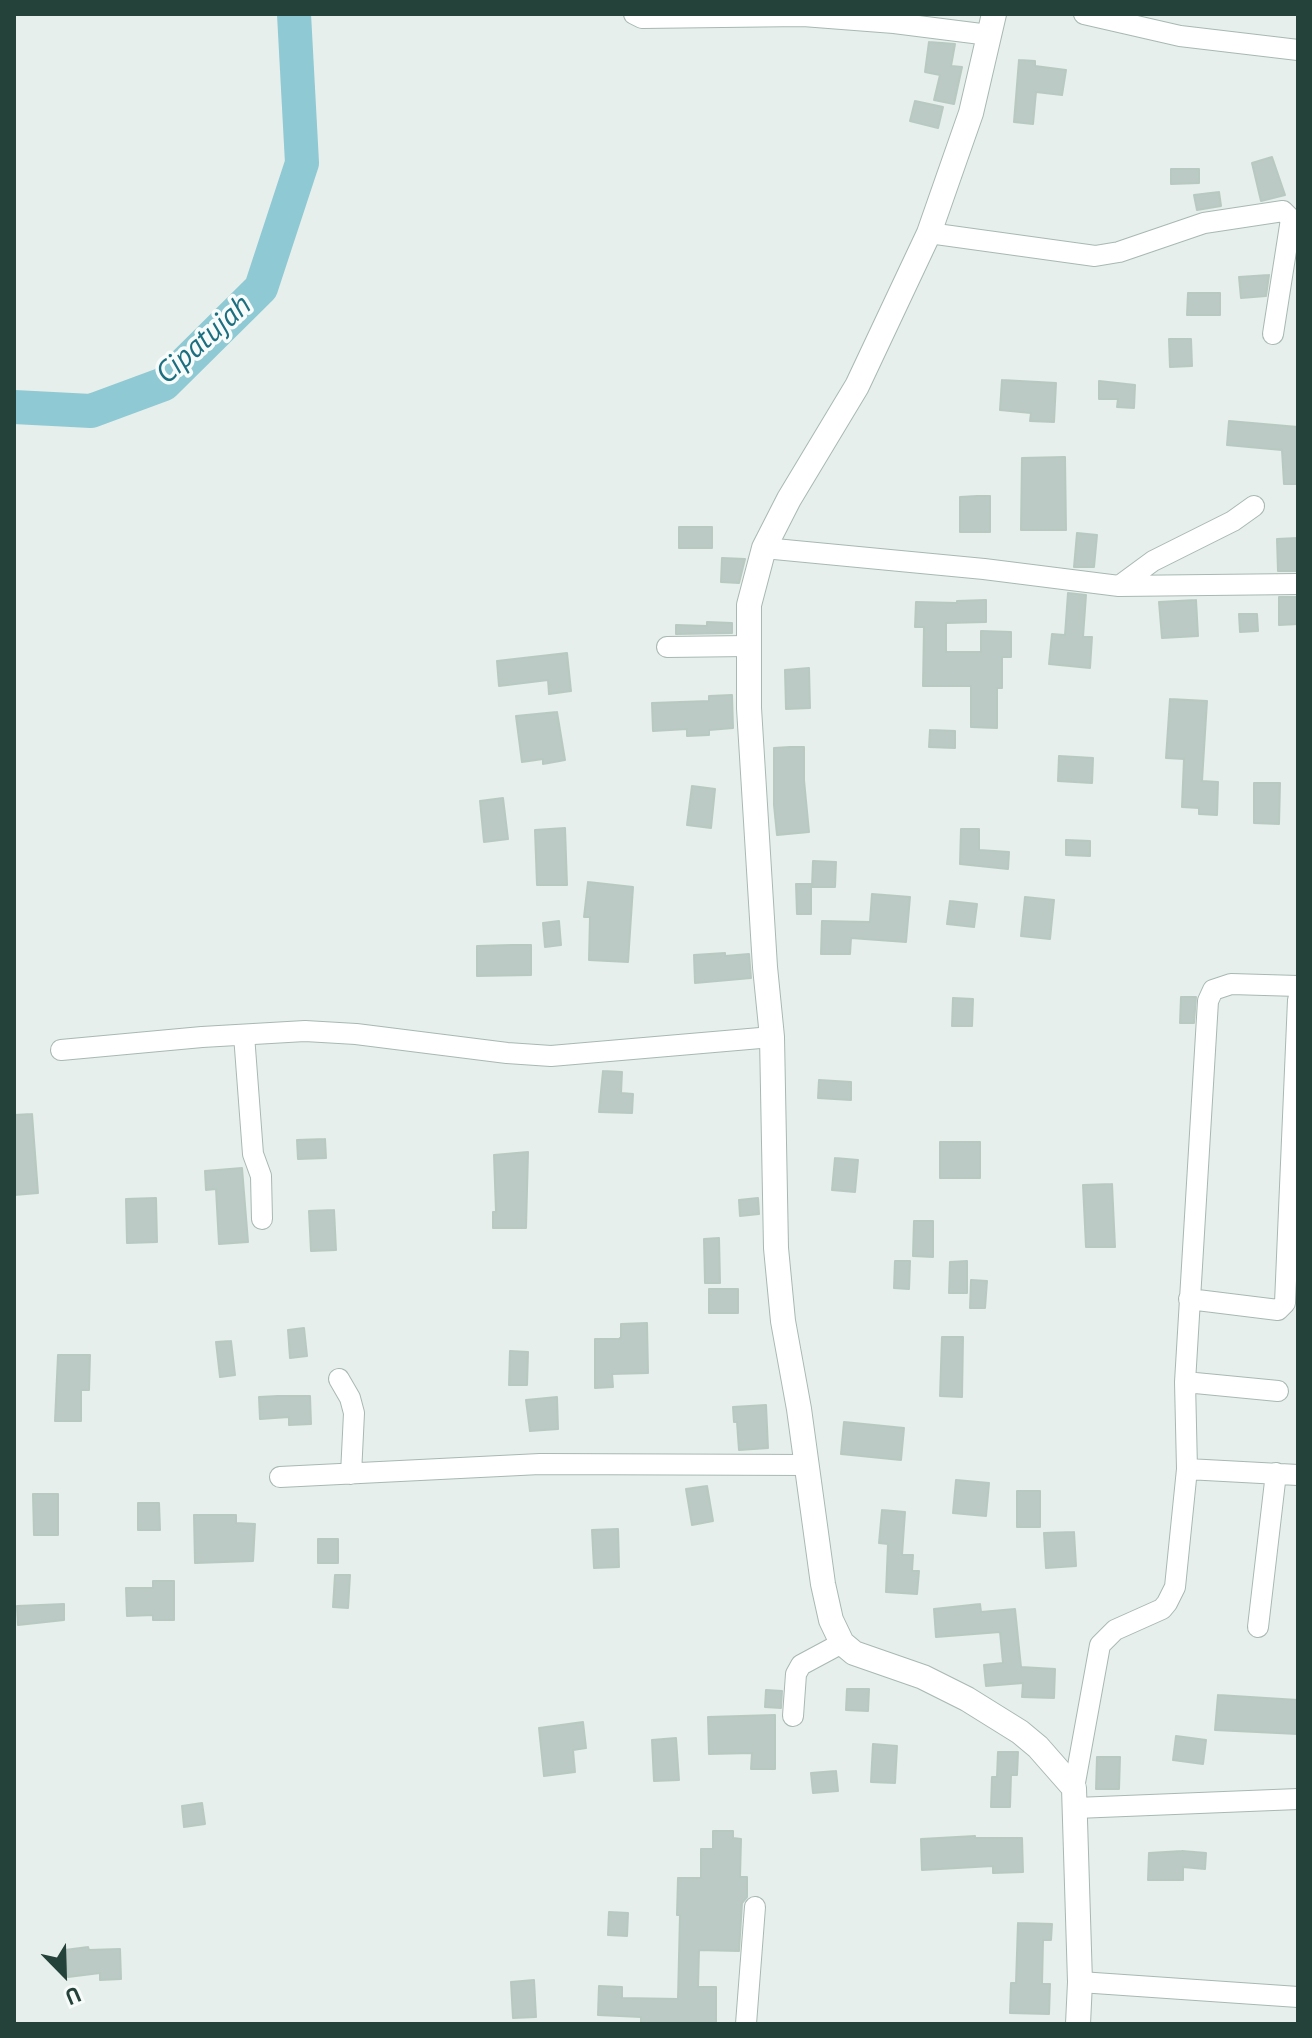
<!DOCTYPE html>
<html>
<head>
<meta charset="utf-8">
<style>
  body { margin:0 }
  #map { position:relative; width:1312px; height:2038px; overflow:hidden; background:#e6efeb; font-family:"PT Sans",sans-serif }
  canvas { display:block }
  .frame { position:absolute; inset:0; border:16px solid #24423a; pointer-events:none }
  .north { position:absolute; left:24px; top:1934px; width:80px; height:80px; -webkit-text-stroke:6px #f7fbf9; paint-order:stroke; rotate:157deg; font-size:22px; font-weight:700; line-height:32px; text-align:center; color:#24423a }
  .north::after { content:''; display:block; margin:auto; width:28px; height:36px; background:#24423a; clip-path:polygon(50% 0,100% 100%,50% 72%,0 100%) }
</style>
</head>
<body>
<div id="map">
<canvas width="1312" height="2038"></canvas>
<div class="frame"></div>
<div class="north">U</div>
</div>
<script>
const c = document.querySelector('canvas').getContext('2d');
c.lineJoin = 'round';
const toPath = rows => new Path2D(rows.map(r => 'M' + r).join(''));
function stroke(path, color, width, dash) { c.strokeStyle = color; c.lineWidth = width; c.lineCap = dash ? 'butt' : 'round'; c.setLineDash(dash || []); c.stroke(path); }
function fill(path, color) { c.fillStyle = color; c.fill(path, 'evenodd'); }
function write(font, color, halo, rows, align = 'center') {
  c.font = font + ' "PT Sans",sans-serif'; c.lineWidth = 7; c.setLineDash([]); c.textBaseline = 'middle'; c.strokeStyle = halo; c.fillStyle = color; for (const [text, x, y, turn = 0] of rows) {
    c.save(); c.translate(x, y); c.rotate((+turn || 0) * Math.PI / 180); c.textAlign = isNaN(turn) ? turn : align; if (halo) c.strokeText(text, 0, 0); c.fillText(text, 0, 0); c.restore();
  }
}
const river = toPath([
  [14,407,91,411,164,384,261,288,302,163,294,14]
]);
const building = toPath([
  [929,42,955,44,951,66,962,67,954,104,934,100,940,75,925,72,929,42],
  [1019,60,1035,61,1035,66,1066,70,1062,95,1036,92,1033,124,1014,122,1019,60],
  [915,101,943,107,938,128,910,121,915,101],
  [1272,157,1285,195,1261,201,1252,163,1272,157],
  [1171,169,1199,169,1199,183,1171,184,1171,169],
  [1219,192,1221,206,1197,210,1194,195,1219,192],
  [1269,275,1266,296,1241,298,1239,277,1269,275],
  [1188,293,1220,293,1220,315,1187,315,1188,293],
  [1169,339,1191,339,1192,366,1170,367,1169,339],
  [1002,380,1056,383,1054,422,1030,421,1031,413,1000,410,1002,380],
  [1099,381,1135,385,1134,408,1117,407,1118,399,1099,399,1099,381],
  [1229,421,1298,427,1298,484,1284,484,1282,450,1227,445,1229,421],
  [1065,457,1066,530,1021,530,1022,458,1065,457],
  [977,496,990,496,990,532,960,532,960,497,977,496],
  [679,527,712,527,712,548,679,548,679,527],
  [1077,533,1097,535,1094,567,1074,567,1077,533],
  [1298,538,1298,571,1278,571,1277,539,1298,538],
  [722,558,745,559,739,583,721,582,722,558],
  [1068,593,1086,595,1083,637,1092,637,1090,668,1049,664,1052,634,1065,635,1068,593],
  [1279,597,1298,597,1298,624,1279,625,1279,597],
  [986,600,986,622,946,623,946,652,981,652,981,631,1011,632,1011,657,1002,657,1002,688,997,688,997,728,971,727,971,686,923,686,924,627,915,627,916,602,957,603,957,601,986,600],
  [1196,600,1198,636,1162,638,1159,602,1196,600],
  [1239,614,1257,614,1258,631,1240,632,1239,614],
  [707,622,732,623,732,633,676,634,676,625,707,626,707,622],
  [567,653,571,691,549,694,548,680,499,686,497,661,567,653],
  [809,668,810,708,786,709,785,670,809,668],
  [732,695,733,728,709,730,709,735,687,736,687,729,653,731,652,703,709,701,709,696,732,695],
  [1170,699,1207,701,1202,781,1218,782,1217,815,1199,814,1199,808,1182,807,1184,759,1166,758,1170,699],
  [557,712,565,760,543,764,543,759,522,762,516,716,557,712],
  [930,730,955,731,955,748,929,747,930,730],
  [790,747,804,747,804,780,809,832,777,835,774,805,774,748,790,747],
  [1059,756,1093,758,1092,783,1058,781,1059,756],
  [1254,783,1280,783,1279,824,1254,823,1254,783],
  [692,786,715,789,711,828,687,825,692,786],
  [503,798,508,839,484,842,480,801,503,798],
  [565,828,567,885,537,885,535,830,565,828],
  [961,829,979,829,979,850,1009,852,1008,869,960,864,961,829],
  [1066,840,1090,841,1090,856,1066,855,1066,840],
  [813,861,836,862,835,887,812,887,813,861],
  [588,882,633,887,628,962,589,960,590,917,584,917,588,882],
  [796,884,811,884,811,914,797,914,796,884],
  [872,894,910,897,906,942,851,938,850,954,821,954,822,921,870,922,872,894],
  [1025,897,1054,900,1050,939,1021,936,1025,897],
  [950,901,977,904,974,927,947,924,950,901],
  [559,921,561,945,545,947,543,923,559,921],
  [512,945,531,945,531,975,477,976,477,946,512,945],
  [725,953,725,956,749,954,751,978,695,983,694,955,725,953],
  [1181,997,1196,997,1194,1023,1180,1023,1181,997],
  [953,998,973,999,972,1026,952,1026,953,998],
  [603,1071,622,1072,621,1093,633,1094,632,1113,599,1112,603,1071],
  [819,1080,851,1082,851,1100,818,1098,819,1080],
  [32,1114,38,1193,14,1195,14,1115,32,1114],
  [325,1139,326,1158,298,1159,297,1140,325,1139],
  [940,1142,980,1142,980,1178,940,1178,940,1142],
  [528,1152,526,1228,493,1228,493,1212,496,1212,494,1155,528,1152],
  [835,1158,858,1160,855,1192,832,1190,835,1158],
  [242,1168,248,1242,219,1244,216,1189,206,1190,205,1171,242,1168],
  [1112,1184,1115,1247,1086,1247,1083,1185,1112,1184],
  [156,1198,157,1242,127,1243,126,1199,156,1198],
  [758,1198,759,1214,740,1216,739,1200,758,1198],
  [334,1210,336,1250,311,1251,309,1211,334,1210],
  [914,1221,933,1221,933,1257,913,1256,914,1221],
  [719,1238,720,1283,705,1283,704,1239,719,1238],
  [895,1261,910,1261,909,1289,894,1288,895,1261],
  [967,1261,967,1293,949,1293,950,1262,967,1261],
  [971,1280,987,1281,985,1308,970,1308,971,1280],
  [709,1289,738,1289,738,1313,709,1313,709,1289],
  [647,1323,648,1373,612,1374,613,1387,595,1388,595,1339,619,1339,621,1337,621,1324,647,1323],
  [304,1328,307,1356,290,1358,288,1330,304,1328],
  [942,1337,963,1337,962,1397,940,1396,942,1337],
  [231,1341,235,1375,220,1377,216,1342,231,1341],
  [510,1351,528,1352,527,1385,509,1385,510,1351],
  [58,1355,90,1355,89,1390,81,1390,81,1421,55,1421,58,1355],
  [278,1396,310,1396,311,1424,289,1425,289,1417,260,1419,259,1397,278,1396],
  [557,1397,558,1429,530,1431,526,1400,557,1397],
  [766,1405,768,1448,739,1450,737,1422,734,1422,733,1407,766,1405],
  [844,1422,904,1428,901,1460,841,1454,844,1422],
  [956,1480,989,1483,986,1516,953,1513,956,1480],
  [707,1486,713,1521,692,1525,686,1489,707,1486],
  [1017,1491,1040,1491,1040,1527,1017,1527,1017,1491],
  [33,1494,58,1494,58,1535,34,1535,33,1494],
  [138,1503,159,1503,160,1530,138,1530,138,1503],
  [882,1510,905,1512,902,1555,913,1555,912,1571,919,1571,917,1594,886,1592,888,1544,879,1543,882,1510],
  [194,1515,236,1515,236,1523,255,1524,253,1561,195,1563,194,1515],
  [618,1529,619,1567,594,1568,592,1530,618,1529],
  [1074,1532,1076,1566,1046,1568,1044,1533,1074,1532],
  [318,1539,338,1539,338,1563,318,1563,318,1539],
  [335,1575,350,1575,348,1608,333,1607,335,1575],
  [153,1581,174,1581,174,1620,153,1620,153,1615,127,1616,126,1588,153,1588,153,1581],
  [64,1604,64,1620,18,1625,17,1606,64,1604],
  [980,1604,981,1612,1015,1609,1021,1667,1055,1669,1054,1698,1022,1697,1023,1683,986,1686,984,1665,1003,1663,1000,1632,936,1637,934,1609,980,1604],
  [847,1689,869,1689,868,1711,846,1710,847,1689],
  [766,1690,782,1691,781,1708,765,1707,766,1690],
  [1218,1695,1298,1700,1298,1734,1215,1730,1218,1695],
  [775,1715,775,1769,751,1769,752,1753,709,1754,708,1717,775,1715],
  [583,1722,586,1748,573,1750,575,1772,544,1776,539,1728,583,1722],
  [1176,1736,1206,1740,1203,1764,1173,1760,1176,1736],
  [676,1738,679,1780,654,1781,652,1740,676,1738],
  [873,1744,897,1746,895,1783,871,1782,873,1744],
  [998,1752,1018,1752,1017,1775,1011,1775,1010,1807,991,1807,992,1777,997,1777,998,1752],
  [1097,1757,1120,1757,1119,1789,1096,1789,1097,1757],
  [836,1771,838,1791,813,1793,811,1773,836,1771],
  [202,1803,205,1824,184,1827,182,1806,202,1803],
  [713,1831,733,1831,733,1838,741,1839,740,1877,747,1877,747,1897,742,1903,739,1951,699,1950,698,1987,716,1987,716,2024,641,2024,641,2017,598,2015,599,1986,622,1987,622,1998,678,1999,680,1915,677,1915,678,1878,701,1878,701,1849,713,1849,713,1831],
  [975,1836,975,1838,1022,1838,1023,1872,993,1873,993,1866,922,1870,921,1839,975,1836],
  [1182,1851,1206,1853,1205,1869,1183,1867,1183,1880,1148,1880,1149,1853,1182,1851],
  [609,1912,628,1913,627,1936,608,1935,609,1912],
  [1018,1923,1052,1924,1051,1940,1043,1940,1042,1984,1050,1984,1049,2014,1010,2013,1011,1983,1016,1983,1018,1923],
  [88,1947,89,1950,120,1949,121,1979,100,1980,100,1973,68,1977,65,1950,88,1947],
  [534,1980,536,2017,513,2018,511,1982,534,1980]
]);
const minor = toPath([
  [634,14,642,18,803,16,894,23,989,35],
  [1084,14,1180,36,1298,50],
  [929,233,1095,256,1119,252,1204,223,1283,211,1291,219,1273,334],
  [764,548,984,569,1119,586,1298,584],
  [1119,586,1153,561,1233,521,1254,506],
  [667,647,748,646],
  [244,1035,253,1154,261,1176,262,1219],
  [61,1050,202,1037,305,1031,356,1034,507,1053,551,1056,772,1037],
  [1189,1299,1278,1310,1285,1303,1298,1000],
  [339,1379,350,1398,354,1413,351,1474],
  [1185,1382,1278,1391],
  [1187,1469,1298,1475],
  [280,1477,540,1464,808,1465],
  [1258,1627,1276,1473],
  [793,1716,796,1674,801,1665,842,1643],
  [1074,1788,1100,1645,1115,1630,1162,1609,1167,1603,1175,1587,1187,1469,1185,1382,1208,1001,1213,990,1231,984,1298,986],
  [1076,1808,1298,1799],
  [1080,1982,1298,1997],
  [746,2024,755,1907]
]);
const tertiary = toPath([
  [994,14,971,113,929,233,857,386,789,499,764,548,749,605,749,708,765,967,772,1037,776,1248,783,1321,799,1409,823,1584,831,1620,842,1643,854,1653,923,1677,967,1699,1020,1732,1038,1747,1074,1788,1080,1982,1078,2024]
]);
const waterNames = [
  ["Cipatujah",204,340,-42]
];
stroke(river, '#8ec9d4', 34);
fill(building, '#bbcac4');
stroke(building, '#b8c9c2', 2);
stroke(minor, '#a8b8b2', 22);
stroke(tertiary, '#a8b8b2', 26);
stroke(minor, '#fff', 20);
stroke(tertiary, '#fff', 24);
write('italic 30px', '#1c6f80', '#f7fbf9', waterNames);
</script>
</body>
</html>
